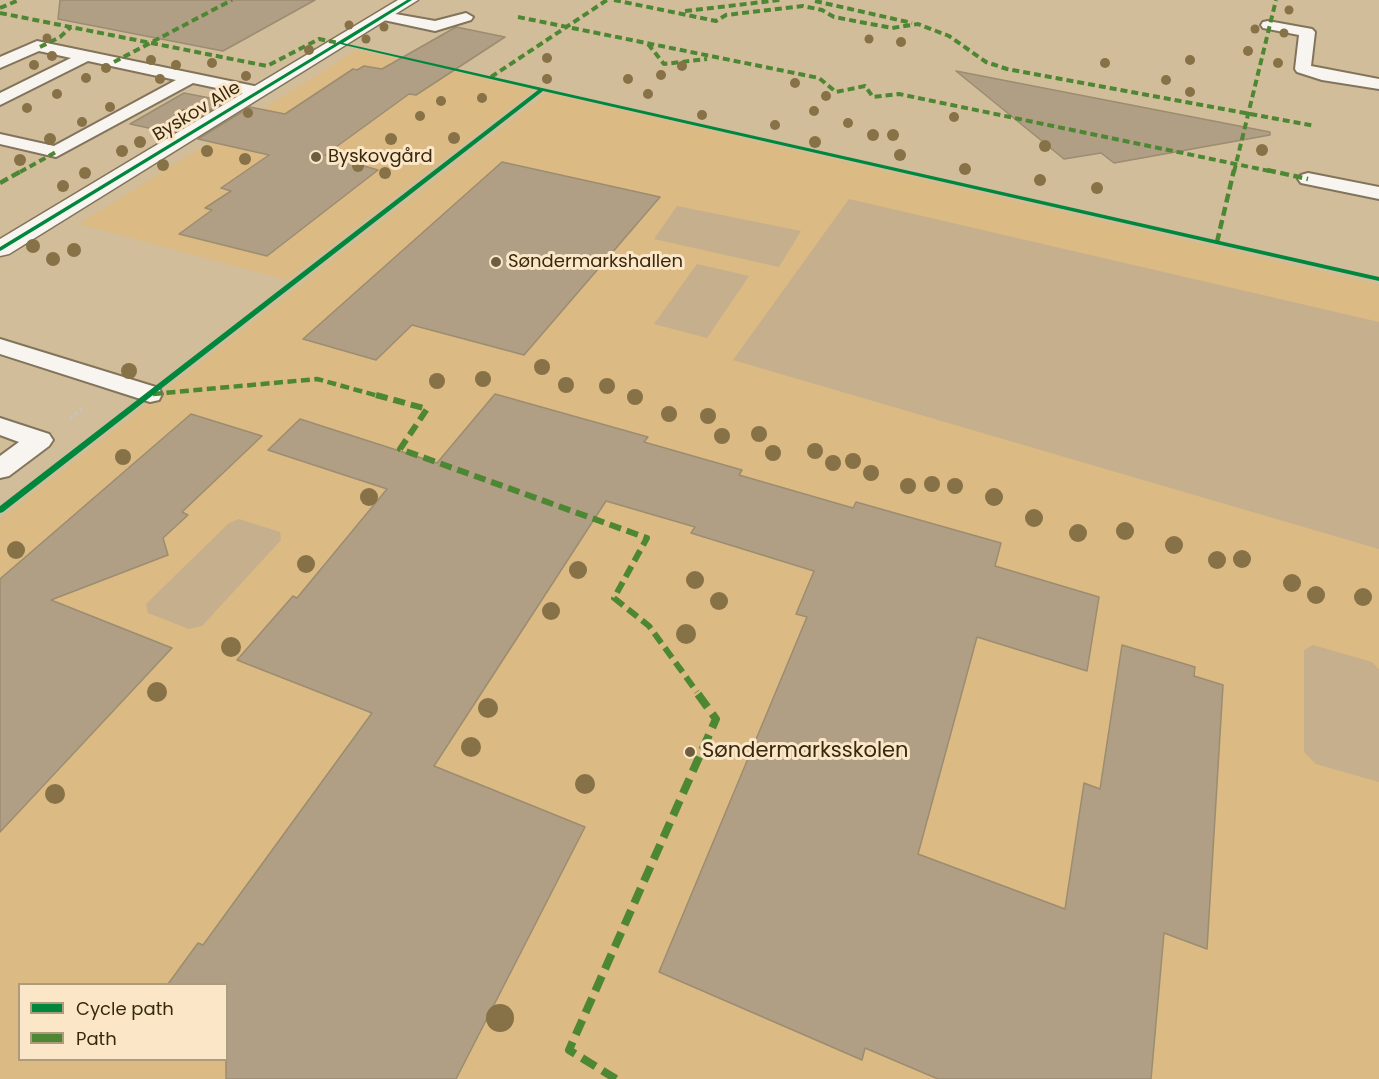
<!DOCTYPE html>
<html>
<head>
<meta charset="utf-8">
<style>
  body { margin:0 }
  #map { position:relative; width:1379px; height:1079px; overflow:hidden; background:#d2bd9b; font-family:Poppins,sans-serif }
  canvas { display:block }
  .legend { position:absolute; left:18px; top:983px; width:210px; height:78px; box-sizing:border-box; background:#fbe7c8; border:2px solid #ad9b7e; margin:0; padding:8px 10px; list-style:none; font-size:18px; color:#38290e }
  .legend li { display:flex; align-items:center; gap:12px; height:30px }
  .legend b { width:30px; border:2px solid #ad9b7e }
</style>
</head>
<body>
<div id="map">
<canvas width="1379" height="1079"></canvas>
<ul class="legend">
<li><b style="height:8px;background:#00873e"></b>Cycle path</li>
<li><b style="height:8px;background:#4d8733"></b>Path</li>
</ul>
</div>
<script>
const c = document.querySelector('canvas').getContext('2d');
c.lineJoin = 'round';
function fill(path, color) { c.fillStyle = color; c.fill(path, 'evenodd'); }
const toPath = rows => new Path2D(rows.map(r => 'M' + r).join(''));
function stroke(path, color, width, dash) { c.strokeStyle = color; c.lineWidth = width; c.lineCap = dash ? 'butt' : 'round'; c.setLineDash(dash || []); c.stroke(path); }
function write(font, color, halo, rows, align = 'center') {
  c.font = font + ' Poppins,sans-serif'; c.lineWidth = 6; c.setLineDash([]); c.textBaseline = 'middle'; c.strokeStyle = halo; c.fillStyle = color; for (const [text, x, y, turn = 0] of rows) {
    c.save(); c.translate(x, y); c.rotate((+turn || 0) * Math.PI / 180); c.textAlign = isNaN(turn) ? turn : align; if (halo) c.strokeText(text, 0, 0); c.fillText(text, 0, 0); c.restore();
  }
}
const built = toPath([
  [357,50,534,90,287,280,79,224],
  [547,93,1379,285,1379,1079,0,1079,0,519],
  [20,984,226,984,226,1060,20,1060]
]);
const green = toPath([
  [849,199,1379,322,1379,549,733,360],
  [677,206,801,231,779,267,654,239],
  [697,264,749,276,707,338,654,324],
  [239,519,280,532,281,540,202,626,189,629,148,613,146,604,229,523],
  [1313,645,1372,662,1379,669,1379,782,1316,764,1304,752,1304,650]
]);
const building = toPath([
  [60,0,315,0,223,51,58,19,60,0],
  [456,27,505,37,416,95,409,94,325,155,378,170,267,256,179,234,212,210,205,208,231,191,221,188,269,155,198,139,250,107,285,114,353,69,357,70,364,66,382,69,456,27],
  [956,71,1270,132,1270,135,1114,163,1101,153,1064,159,956,71],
  [184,93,225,101,172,133,130,124,184,93],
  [502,162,660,197,524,355,412,325,376,360,303,339,502,162],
  [495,394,648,437,644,442,742,470,739,475,853,508,856,502,1001,543,995,566,1099,597,1087,671,977,637,918,854,1065,909,1084,783,1100,789,1122,645,1195,667,1194,676,1223,685,1207,949,1164,933,1151,1079,938,1079,865,1048,862,1060,659,972,807,617,796,614,814,571,691,533,695,527,606,501,434,766,585,827,456,1079,226,1079,226,984,168,984,198,943,203,945,372,713,237,660,293,596,297,598,387,489,268,450,300,419,437,463,495,394],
  [191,414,262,436,182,512,188,515,163,538,168,555,51,600,172,648,0,832,0,579,191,414]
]);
const path = toPath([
  [70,418,83,408]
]);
const lane = toPath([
  [384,12,435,21,466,13,473,17,471,20,435,31,379,19,377,16,384,12],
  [1268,21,1312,29,1315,32,1311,66,1379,79,1379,89,1322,80,1297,72,1295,69,1299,35,1263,28,1261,25,1263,22,1268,21],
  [37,41,259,87,267,92,259,97,193,83,56,157,0,144,0,134,54,146,176,80,88,61,0,105,0,93,71,58,39,51,0,68,0,57,37,41],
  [1308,173,1379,187,1379,199,1301,183,1298,179,1301,175,1308,173],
  [0,339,159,388,162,394,159,400,150,402,0,354,0,339],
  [0,418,49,434,53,440,49,446,9,476,0,478,0,456,19,442,0,435,0,418]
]);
const street = toPath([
  [398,0,418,0,9,254,0,256,0,239,398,0]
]);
const quietFar3 = toPath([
  [614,0,716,21,726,15,803,6,822,10,834,17,892,28,918,24,949,36,986,62,1007,69,1315,126],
  [815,1,912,23],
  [0,8,19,0],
  [685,11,780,0],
  [0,13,267,66,319,39,339,43],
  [518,17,819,78,836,92,865,86,873,97,899,94,1274,172],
  [648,44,664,64,707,59],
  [40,47,60,37,71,27],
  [114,62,232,0],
  [491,77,607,0],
  [20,172,56,152],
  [1234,172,1276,0]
]);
const quietFar2 = toPath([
  [1267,170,1308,179],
  [0,183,23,170],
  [1217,242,1234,170],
  [153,394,317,379,382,397]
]);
const quietFar1 = toPath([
  [376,395,427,409,400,449,647,538,614,598,649,626,697,692]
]);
const quiet = toPath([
  [616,1079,569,1050,716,719,695,690]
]);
const cycleway = toPath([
  [407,0,412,0,343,43,1379,277,1379,281,543,91,3,512,0,513,0,506,538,90,340,44,2,250,0,251,0,247,407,0]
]);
const trees = [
  [1289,10,4.5],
  [349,25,4.5],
  [384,27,4.5],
  [1255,29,4.5],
  [1284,33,4.5],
  [47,38,4.5],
  [366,39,4.5],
  [869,39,4.5],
  [901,42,5],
  [309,50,5],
  [1248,51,5],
  [52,56,5],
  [547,58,5],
  [151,60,5],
  [1190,60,5],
  [212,63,5],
  [1105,63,5],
  [1278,63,5],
  [34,65,5],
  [176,65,5],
  [682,66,5],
  [106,68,5],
  [661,75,5],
  [246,76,5],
  [86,78,5],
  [160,79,5],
  [547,79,5],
  [628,79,5],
  [1166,80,5],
  [795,83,5],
  [1190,92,5],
  [57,94,5],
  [648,94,5],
  [217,95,5],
  [826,96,5],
  [482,98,5],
  [441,101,5],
  [110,107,5],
  [27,108,5],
  [814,111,5],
  [248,113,5],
  [185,114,5],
  [702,115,5],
  [420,116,5],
  [954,117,5],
  [82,122,5],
  [848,123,5],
  [775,125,5],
  [169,133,6],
  [873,135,6],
  [893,135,6],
  [454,138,6],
  [50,139,6],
  [391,139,6],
  [140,142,6],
  [815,142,6],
  [1045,146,6],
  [1262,150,6],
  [122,151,6],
  [207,151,6],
  [900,155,6],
  [245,159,6],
  [20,160,6],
  [163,165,6],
  [358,166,6],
  [965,169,6],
  [85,173,6],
  [385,173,6],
  [1040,180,6],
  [63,186,6],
  [1097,188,6],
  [33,246,7],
  [74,250,7],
  [53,259,7],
  [542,367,8],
  [129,371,8],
  [483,379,8],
  [437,381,8],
  [566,385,8],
  [607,386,8],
  [635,397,8],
  [669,414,8],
  [708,416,8],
  [759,434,8],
  [722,436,8],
  [815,451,8],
  [773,453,8],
  [123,457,8],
  [853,461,8],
  [833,463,8],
  [871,473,8],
  [932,484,8],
  [908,486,8],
  [955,486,8],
  [369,497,9],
  [994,497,9],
  [1034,518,9],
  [1125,531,9],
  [1078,533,9],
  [1174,545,9],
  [16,550,9],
  [1242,559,9],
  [1217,560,9],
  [306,564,9],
  [578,570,9],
  [695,580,9],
  [1292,583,9],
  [1316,595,9],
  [1363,597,9],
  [719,601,9],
  [551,611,9],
  [686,634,10],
  [231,647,10],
  [157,692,10],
  [488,708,10],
  [471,747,10],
  [585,784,10],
  [55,794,10],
  [500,1018,14]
];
const markers = [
  [316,157,6,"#6e5d3f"],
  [496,262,6,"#6e5d3f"],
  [690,752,6,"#6e5d3f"]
];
const farStreetnames = [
  ["Byskov Alle",197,112,-31]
];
const farPoinames = [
  ["Byskovgård",328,157],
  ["Søndermarkshallen",508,262]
];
const poiNames = [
  ["Søndermarksskolen",702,752]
];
fill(built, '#dbba84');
fill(green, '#c5af8d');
fill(building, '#b09f84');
stroke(building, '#9c8c70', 1.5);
stroke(lane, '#82745b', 4);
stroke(street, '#82745b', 3);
stroke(path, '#c9c2b8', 4, [3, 3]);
fill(lane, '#f8f5f0');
fill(street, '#f8f5f0');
stroke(quietFar3, '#4d8733', 4, [7, 4]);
stroke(quietFar2, '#4d8733', 4.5, [9, 4.5]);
stroke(quietFar1, '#4d8733', 6, [12, 6]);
stroke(quiet, '#4d8733', 8, [16, 8]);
fill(cycleway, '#00873e');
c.fillStyle = '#877147';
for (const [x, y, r] of trees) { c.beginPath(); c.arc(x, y, r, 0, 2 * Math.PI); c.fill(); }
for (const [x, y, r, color] of markers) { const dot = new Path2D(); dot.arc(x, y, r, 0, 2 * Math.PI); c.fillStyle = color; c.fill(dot); stroke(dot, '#fbe7c8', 2); }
write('18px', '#38290e', '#fbe7c8', farStreetnames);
write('18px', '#38290e', '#fbe7c8', farPoinames, 'left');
write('21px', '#38290e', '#fbe7c8', poiNames, 'left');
</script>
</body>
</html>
